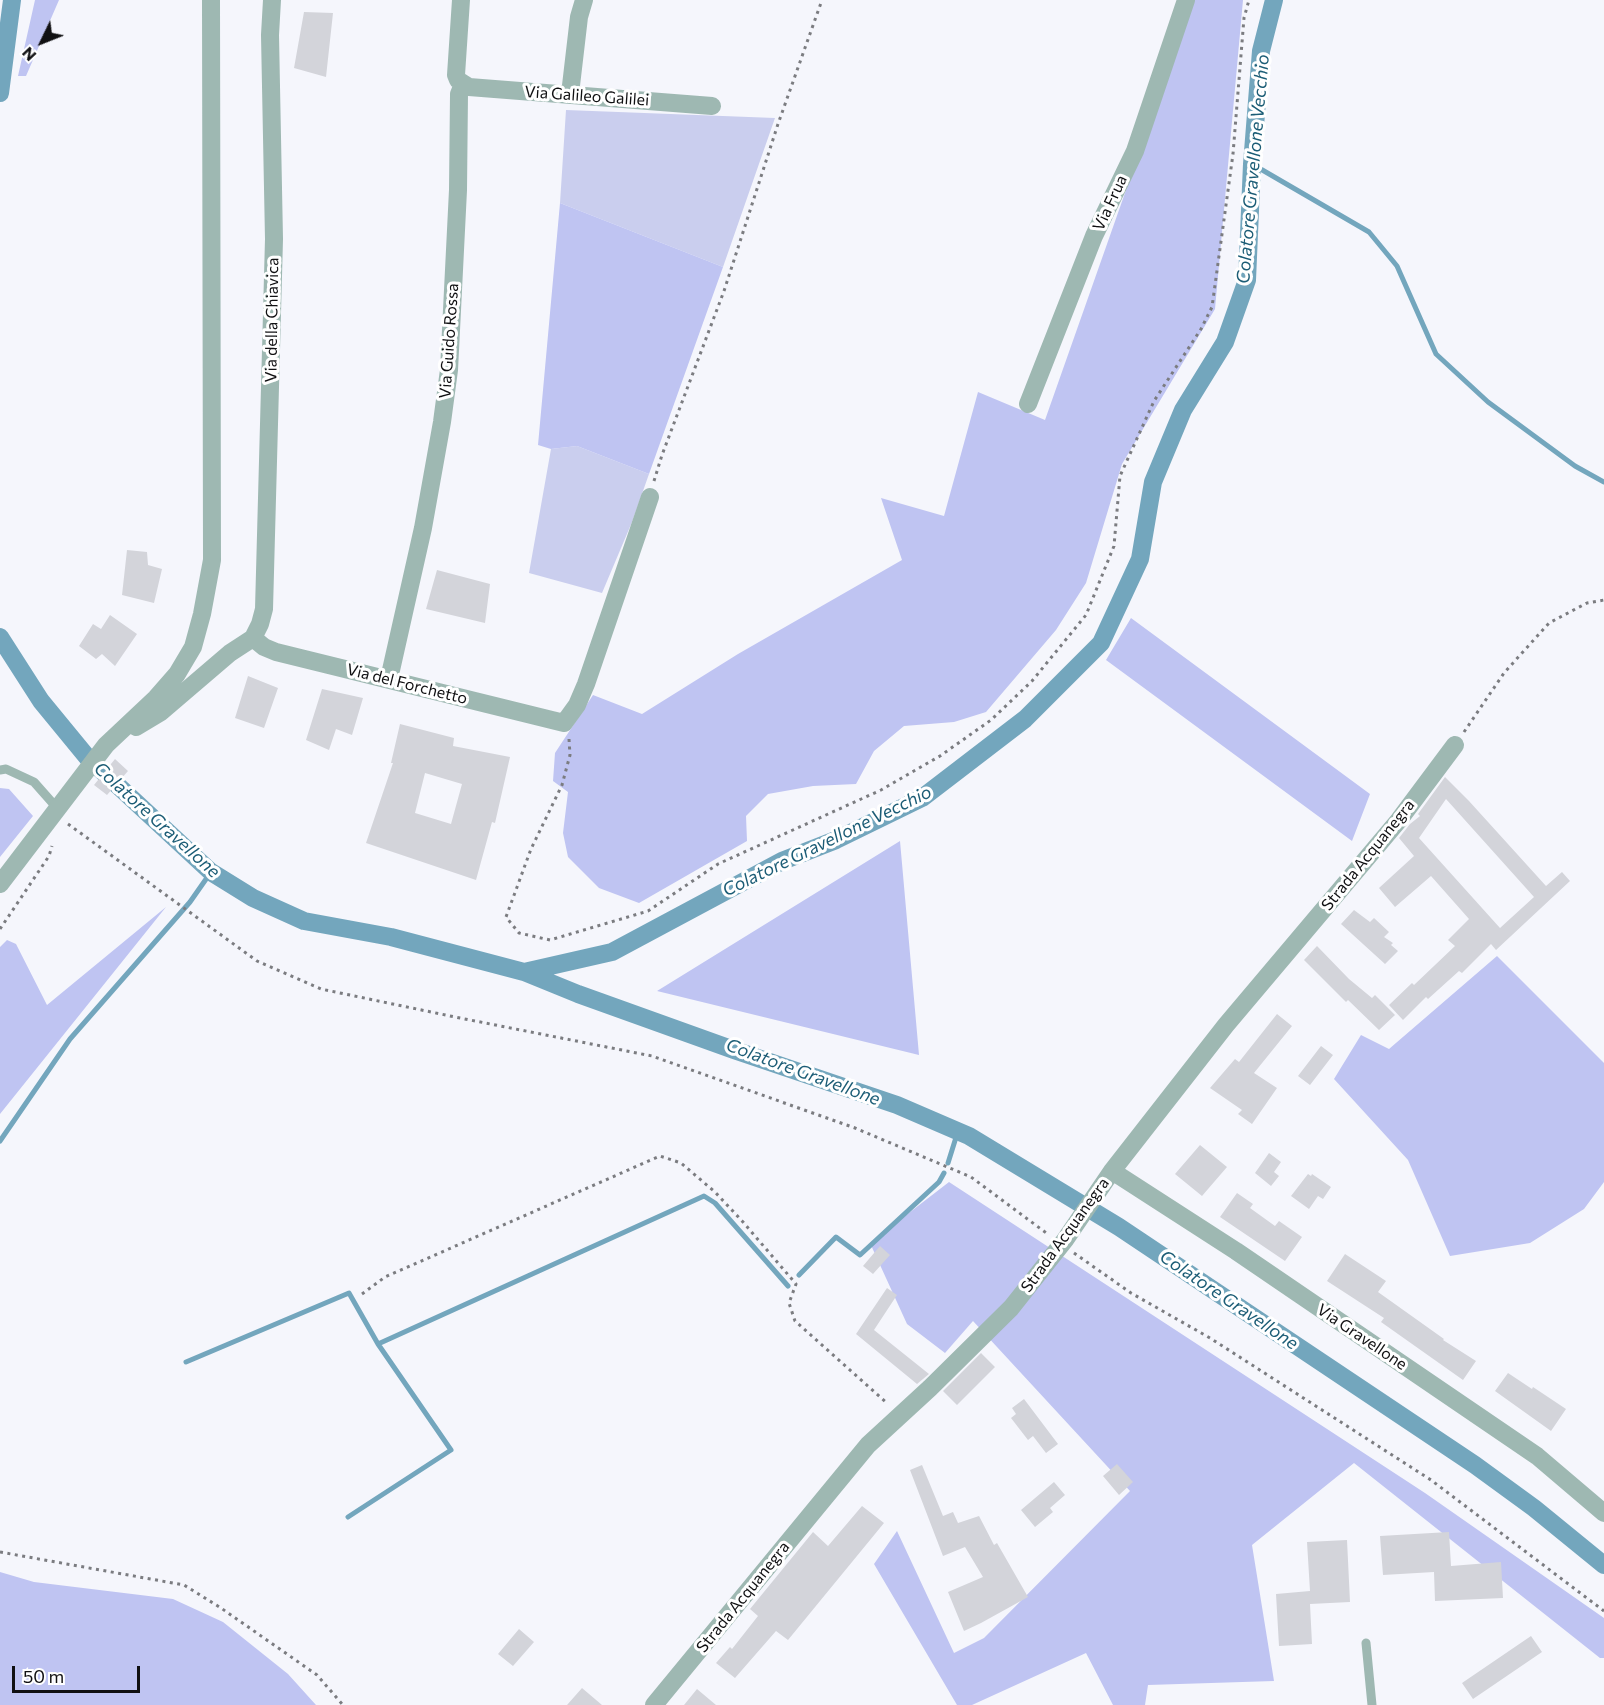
<!DOCTYPE html>
<html>
<head>
<meta charset="utf-8">
<style>
  body { margin:0 }
  #map { position:relative; width:1604px; height:1705px; overflow:hidden; background:#f5f6fc; font-family:Commissioner,sans-serif }
  canvas { display:block }
  .north { position:absolute; left:12px; top:12px; width:60px; height:60px; -webkit-text-stroke:4px #fff; paint-order:stroke; rotate:227deg; font-size:16px; font-weight:700; line-height:24px; text-align:center; color:#101012 }
  .north::after { content:''; display:block; margin:auto; width:21px; height:27px; background:#101012; clip-path:polygon(50% 0,100% 100%,50% 72%,0 100%) }
  .scale { position:absolute; left:12px; top:1666px; width:128px; height:27px; box-sizing:border-box; border:3px solid #101012; border-top:0; padding-left:8px; font-size:18px; line-height:21px; white-space:nowrap; color:#101012; -webkit-text-stroke:4px #fff; paint-order:stroke }
</style>
</head>
<body>
<div id="map">
<canvas width="1604" height="1705"></canvas>
<div class="north">N</div>
<div class="scale">50 m</div>
</div>
<script>
const c = document.querySelector('canvas').getContext('2d');
c.lineJoin = 'round';
function fill(path, color) { c.fillStyle = color; c.fill(path, 'evenodd'); }
const toPath = rows => new Path2D(rows.map(r => 'M' + r).join(''));
function stroke(path, color, width, dash) { c.strokeStyle = color; c.lineWidth = width; c.lineCap = dash ? 'butt' : 'round'; c.setLineDash(dash || []); c.stroke(path); }
function write(font, color, halo, rows, align = 'center') {
  c.font = font + ' Commissioner,sans-serif'; c.lineWidth = 6; c.setLineDash([]); c.textBaseline = 'middle'; c.strokeStyle = halo; c.fillStyle = color; for (const [text, x, y, turn = 0] of rows) {
    c.save(); c.translate(x, y); c.rotate((+turn || 0) * Math.PI / 180); c.textAlign = isNaN(turn) ? turn : align; if (halo) c.strokeText(text, 0, 0); c.fillText(text, 0, 0); c.restore();
  }
}
const green = toPath([
  [566,110,775,118,723,267,560,203],
  [577,446,649,474,632,522,602,593,529,573,551,449]
]);
const forest = toPath([
  [35,0,59,0,26,76,18,76],
  [1193,0,1243,0,1215,309,1122,464,1086,583,1056,630,986,712,954,722,904,726,874,751,856,784,813,786,768,794,746,816,747,841,639,903,599,888,568,857,563,833,568,792,553,781,555,753,593,695,642,714,738,654,902,560,881,498,944,516,978,392,1045,420],
  [560,203,723,267,649,474,577,446,551,449,538,445],
  [1131,618,1370,794,1352,841,1106,660],
  [0,788,9,789,33,816,0,857],
  [900,841,919,1055,657,991],
  [166,907,0,1114,0,947,7,940,16,944,47,1005],
  [1497,956,1604,1063,1604,1182,1584,1209,1530,1243,1450,1256,1408,1160,1334,1079,1361,1035,1389,1049],
  [949,1182,1425,1493,1604,1618,1604,1658,1600,1658,1354,1463,1252,1545,1274,1681,1148,1685,1145,1705,1113,1705,1086,1653,972,1705,957,1705,874,1564,897,1531,954,1653,984,1638,1130,1491,973,1321,945,1353,907,1324,870,1243],
  [0,1572,34,1582,173,1599,223,1622,288,1674,316,1705,0,1705]
]);
const stream = toPath([
  [1252,164,1369,232,1397,266,1436,354,1488,402,1575,466,1604,482],
  [0,1141,70,1039,190,902,211,872],
  [948,1163,958,1131],
  [799,1275,836,1237,860,1255,939,1182,944,1173],
  [378,1344,704,1196,715,1203,788,1286],
  [186,1362,349,1293,378,1344,451,1450,348,1517]
]);
const canal = toPath([
  [0,93,12,0],
  [0,637,41,701,87,757,211,872,253,898,304,921,391,937,524,972,578,994,734,1050,897,1105,969,1136,1119,1227,1475,1465,1534,1508,1604,1565],
  [524,972,612,952,782,861,836,840,922,798,1025,719,1101,643,1140,559,1153,482,1183,410,1225,342,1247,280,1252,164,1261,51,1274,0]
]);
const building = toPath([
  [304,12,333,13,326,77,294,68],
  [127,550,147,552,148,565,162,569,154,603,122,595],
  [437,570,490,584,485,623,426,609],
  [110,615,137,634,115,666,102,654,96,659,79,646,93,624,101,629],
  [248,676,278,688,264,728,235,718],
  [322,689,363,698,352,735,336,729,329,750,306,740],
  [400,724,454,738,453,746,510,757,495,823,492,822,476,880,366,843,393,763,391,763],
  [425,773,462,784,451,824,415,813],
  [115,759,128,771,107,795,94,785],
  [1445,777,1469,801,1546,886,1562,872,1570,881,1496,950,1491,944,1462,973,1459,971,1428,999,1426,997,1403,1020,1389,1005,1412,983,1414,985,1455,946,1448,940,1469,919,1431,876,1395,907,1379,888,1414,856,1399,838,1410,824,1420,816,1418,814],
  [1446,799,1534,897,1500,928,1419,838],
  [1354,910,1370,922,1374,918,1389,932,1384,937,1393,943,1391,945,1398,951,1385,964,1341,924],
  [1317,946,1349,979,1372,998,1375,995,1395,1015,1379,1030,1348,1000,1346,1002,1304,960],
  [1277,1014,1292,1026,1254,1073,1277,1088,1252,1124,1238,1114,1242,1110,1210,1088,1235,1059,1239,1062],
  [1321,1046,1333,1055,1310,1085,1298,1076],
  [1200,1145,1227,1167,1202,1196,1175,1174],
  [1269,1153,1281,1162,1274,1172,1279,1176,1271,1186,1255,1173],
  [1308,1174,1311,1176,1312,1174,1331,1187,1323,1199,1318,1196,1309,1209,1291,1196],
  [1237,1193,1253,1204,1250,1208,1275,1226,1279,1221,1302,1237,1285,1261,1220,1217],
  [880,1246,890,1255,873,1274,863,1266],
  [1345,1254,1386,1281,1378,1292,1444,1339,1443,1340,1476,1361,1463,1380,1381,1322,1384,1318,1327,1281],
  [887,1288,897,1295,874,1330,929,1374,917,1384,856,1334],
  [981,1353,995,1367,957,1405,943,1391],
  [1508,1373,1532,1389,1533,1387,1566,1409,1551,1431,1495,1391],
  [1024,1399,1058,1444,1046,1453,1033,1436,1028,1440,1011,1418,1016,1414,1012,1408],
  [1117,1464,1133,1482,1119,1495,1103,1476],
  [922,1465,943,1516,953,1512,958,1523,979,1516,994,1545,997,1543,1028,1597,981,1623,964,1631,948,1592,983,1577,965,1547,943,1556,910,1470],
  [1054,1482,1065,1495,1050,1508,1053,1512,1035,1527,1021,1510],
  [862,1506,884,1523,788,1640,776,1631,735,1678,716,1663,730,1647,732,1649,758,1616,750,1609,813,1532,828,1546],
  [1449,1532,1451,1566,1501,1562,1503,1598,1435,1601,1434,1572,1383,1575,1380,1536],
  [1347,1540,1350,1602,1310,1604,1312,1644,1279,1646,1276,1594,1310,1591,1307,1542],
  [519,1629,534,1642,513,1666,498,1654],
  [1531,1636,1542,1652,1473,1699,1462,1683],
  [582,1688,602,1705,567,1705],
  [697,1689,716,1705,684,1705]
]);
const path = toPath([
  [654,481,662,455,724,291,778,124,822,0],
  [1464,732,1504,673,1549,623,1587,603,1604,600],
  [569,739,570,755,562,785,531,849,506,917,519,933,550,940,648,911,718,864,881,790,940,756,991,720,1032,681,1086,615,1114,546,1120,476,1154,401,1201,329,1212,307,1233,154,1244,18,1249,0],
  [68,824,257,961,321,989,455,1017,652,1056,855,1128,971,1177,1049,1235],
  [0,929,49,856,52,846],
  [1074,1253,1131,1293,1210,1338,1431,1480,1604,1611],
  [362,1294,385,1277,660,1156,681,1163,715,1192,743,1222,796,1284,789,1303,795,1321,888,1404],
  [0,1552,184,1585,221,1608,317,1675,343,1705]
]);
const lane = toPath([
  [0,770,6,769,34,782,57,808],
  [1366,1643,1372,1705]
]);
const street = toPath([
  [461,0,456,75,458,80,469,87,712,106],
  [570,94,579,17,584,0],
  [1028,404,1094,236,1135,151,1186,0],
  [253,638,264,647,276,652,564,723,577,705,586,684,650,497],
  [389,679,423,528,442,422,449,370,458,190,459,94,463,84],
  [136,727,161,712,230,653,253,638,260,624,264,609,274,239,270,35,272,0],
  [0,884,106,745,156,698,177,674,193,647,202,614,212,560,211,0],
  [1112,1171,1236,1251,1537,1456,1604,1513],
  [654,1705,868,1445,930,1388,1011,1308,1065,1240,1112,1171,1226,1025,1399,820,1455,745]
]);
const streetNames = [
  ["Via Galileo Galilei",587,96,4],
  ["Via Frua",1110,203,-65],
  ["Via della Chiavica",272,320,-89],
  ["Via Guido Rossa",449,341,-86],
  ["Via del Forchetto",407,684,14],
  ["Strada Acquanegra",1368,855,-51],
  ["Strada Acquanegra",1065,1235,-54],
  ["Via Gravellone",1362,1337,34],
  ["Strada Acquanegra",743,1597,-51]
];
const waterNames = [
  ["Colatore Gravellone Vecchio",1253,169,-85],
  ["Colatore Gravellone",157,820,42],
  ["Colatore Gravellone Vecchio",827,841,-26],
  ["Colatore Gravellone",803,1072,20],
  ["Colatore Gravellone",1229,1300,34]
];
fill(green, '#caceee');
fill(forest, '#bfc4f2');
stroke(stream, '#73a6bd', 5);
stroke(canal, '#73a6bd', 18);
fill(building, '#d3d4da');
stroke(path, '#7b7c80', 3, [3, 4.5]);
stroke(lane, '#9eb8b2', 9);
stroke(street, '#9eb8b2', 18);
write('16px', '#101012', '#fff', streetNames);
write('italic 18px', '#1c5d76', '#fff', waterNames);
</script>
</body>
</html>
